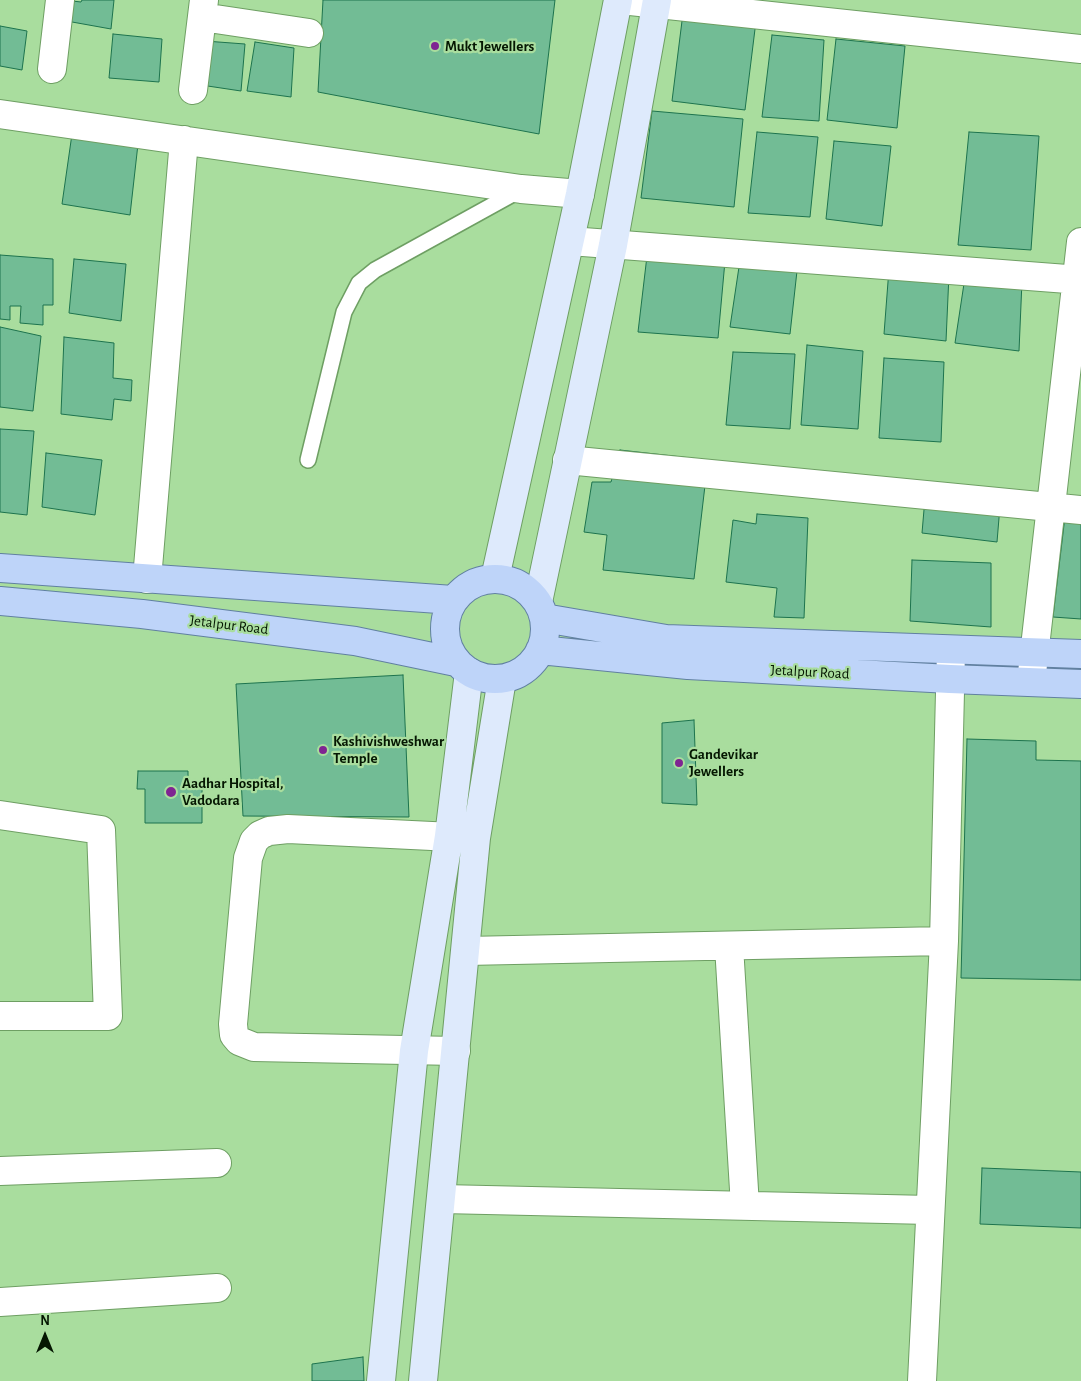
<!DOCTYPE html>
<html>
<head>
<meta charset="utf-8">
<style>
  body { margin:0 }
  #map { position:relative; width:1081px; height:1381px; overflow:hidden; background:#a9dd9e; font-family:"Alegreya Sans",sans-serif }
  canvas { display:block }
  .north { position:absolute; left:20px; top:1311px; width:50px; height:50px; -webkit-text-stroke:4px #a9dd9e; paint-order:stroke; rotate:0deg; font-size:14px; font-weight:700; line-height:20px; text-align:center; color:#051702 }
  .north::after { content:''; display:block; margin:auto; width:18px; height:22px; background:#051702; clip-path:polygon(50% 0,100% 100%,50% 72%,0 100%) }
</style>
</head>
<body>
<div id="map">
<canvas width="1081" height="1381"></canvas>
<div class="north">N</div>
</div>
<script>
const c = document.querySelector('canvas').getContext('2d');
c.lineJoin = 'round';
function fill(path, color) { c.fillStyle = color; c.fill(path, 'evenodd'); }
const toPath = rows => new Path2D(rows.map(r => 'M' + r).join(''));
function stroke(path, color, width, dash) { c.strokeStyle = color; c.lineWidth = width; c.lineCap = dash ? 'butt' : 'round'; c.setLineDash(dash || []); c.stroke(path); }
function write(font, color, halo, rows, align = 'center') {
  c.font = font + ' "Alegreya Sans",sans-serif'; c.lineWidth = 4.5; c.setLineDash([]); c.textBaseline = 'middle'; c.strokeStyle = halo; c.fillStyle = color; for (const [text, x, y, turn = 0] of rows) {
    c.save(); c.translate(x, y); c.rotate((+turn || 0) * Math.PI / 180); c.textAlign = isNaN(turn) ? turn : align; if (halo) c.strokeText(text, 0, 0); c.fillText(text, 0, 0); c.restore();
  }
}
const building = toPath([
  [64,0,81,2,82,0,114,0,111,29,61,20,64,0],
  [323,0,555,0,539,134,318,92,323,0],
  [683,13,756,21,745,110,672,101,683,13],
  [0,26,27,31,22,70,0,66,0,26],
  [113,34,162,39,159,82,109,78,113,34],
  [772,35,824,40,819,121,762,117,772,35],
  [836,39,905,46,897,128,827,120,836,39],
  [205,41,245,44,241,91,201,85,205,41],
  [255,42,294,48,291,97,247,91,255,42],
  [652,111,743,119,734,207,641,198,652,111],
  [757,132,818,137,810,217,748,213,757,132],
  [969,132,1039,136,1031,250,958,245,969,132],
  [72,134,138,144,130,215,62,204,72,134],
  [834,141,891,146,882,226,826,219,834,141],
  [0,255,53,259,53,305,43,305,43,325,20,323,21,306,10,306,10,320,0,319,0,255],
  [647,256,725,261,718,338,638,332,647,256],
  [74,259,126,264,121,321,69,313,74,259],
  [739,267,797,271,790,334,730,327,739,267],
  [889,269,949,274,946,341,884,334,889,269],
  [965,277,1022,281,1019,351,955,343,965,277],
  [0,327,41,336,33,411,0,407,0,327],
  [64,337,114,343,113,378,132,380,131,401,114,399,112,420,61,414,64,337],
  [807,345,863,351,858,429,801,425,807,345],
  [733,352,795,354,790,429,726,425,733,352],
  [884,358,944,362,941,442,879,438,884,358],
  [0,429,34,431,27,515,0,512,0,429],
  [620,450,708,460,694,579,603,570,607,535,584,532,592,482,611,482,620,450],
  [46,453,102,460,95,515,42,507,46,453],
  [925,498,1000,506,997,542,922,533,925,498],
  [1066,508,1081,511,1081,619,1053,617,1066,508],
  [757,514,808,518,804,618,774,617,777,588,726,582,733,520,756,524,757,514],
  [912,560,991,563,991,627,910,621,912,560],
  [403,675,409,817,243,816,236,684,403,675],
  [694,720,697,805,662,803,662,723,694,720],
  [967,739,1036,741,1036,760,1081,761,1081,980,961,978,967,739],
  [138,771,188,771,188,787,202,787,202,823,145,823,145,789,137,789,138,771],
  [982,1168,1081,1172,1081,1228,980,1224,982,1168],
  [363,1357,364,1381,312,1381,312,1364,363,1357]
]);
const service = toPath([
  [308,460,344,312,359,283,375,270,520,190]
]);
const minor = toPath([
  [621,0,1081,49],
  [202,17,309,33],
  [52,69,60,0],
  [193,90,204,0],
  [0,114,521,189,580,194],
  [570,241,1081,280],
  [567,460,1081,510],
  [147,579,184,140],
  [1031,682,1081,242],
  [0,815,101,830,108,1016,0,1016],
  [729,946,745,1206],
  [466,951,944,941],
  [456,1051,254,1047,239,1041,234,1035,233,1024,248,858,254,841,260,835,269,831,288,829,473,838],
  [0,1171,217,1163],
  [442,1199,930,1210],
  [0,1302,217,1288],
  [922,1381,944,941,951,650]
]);
const secondary = toPath([
  [495,578,580,194,618,0],
  [538,602,613,245,657,0],
  [381,1381,414,1051,449,836,469,672],
  [423,1381,476,838,502,679]
]);
const primary = toPath([
  [0,568,453,600],
  '445 629a50 50 0 1 1 100 0a50 50 0 1 1-100 0Z',
  [0,601,142,614,355,641,456,662],
  [544,618,666,639,1081,654],
  [540,650,688,665,950,679,1081,684]
]);
const markers = [
  [435,46,5,"#7f2492"],
  [323,750,5,"#7f2492"],
  [679,763,5,"#7f2492"],
  [171,792,6,"#7f2492"]
];
const poiNames = [
  ["Mukt Jewellers",445,46],
  ["Kashivishweshwar",333,741],
  ["Temple",333,758],
  ["Gandevikar",689,754],
  ["Jewellers",689,771],
  ["Aadhar Hospital,",182,783],
  ["Vadodara",182,800]
];
const streetNames = [
  ["Jetalpur Road",229,625,7],
  ["Jetalpur Road",810,672,3]
];
fill(building, '#72bc95');
stroke(building, '#1d734e', 1);
stroke(service, '#6e9f63', 18);
stroke(minor, '#6e9f63', 30);
stroke(secondary, '#6e9f63', 30);
stroke(primary, '#6180a0', 30);
stroke(service, '#fff', 15);
stroke(minor, '#fff', 28);
stroke(secondary, '#deeafc', 28);
stroke(primary, '#bed4f9', 28);
for (const [x, y, r, color] of markers) { const dot = new Path2D(); dot.arc(x, y, r, 0, 2 * Math.PI); c.fillStyle = color; c.fill(dot); stroke(dot, '#a9dd9e', 2); }
write('bold 15px', '#051702', '#a9dd9e', poiNames, 'left');
write('15px', '#051702', '#a9dd9e', streetNames);
</script>
</body>
</html>
